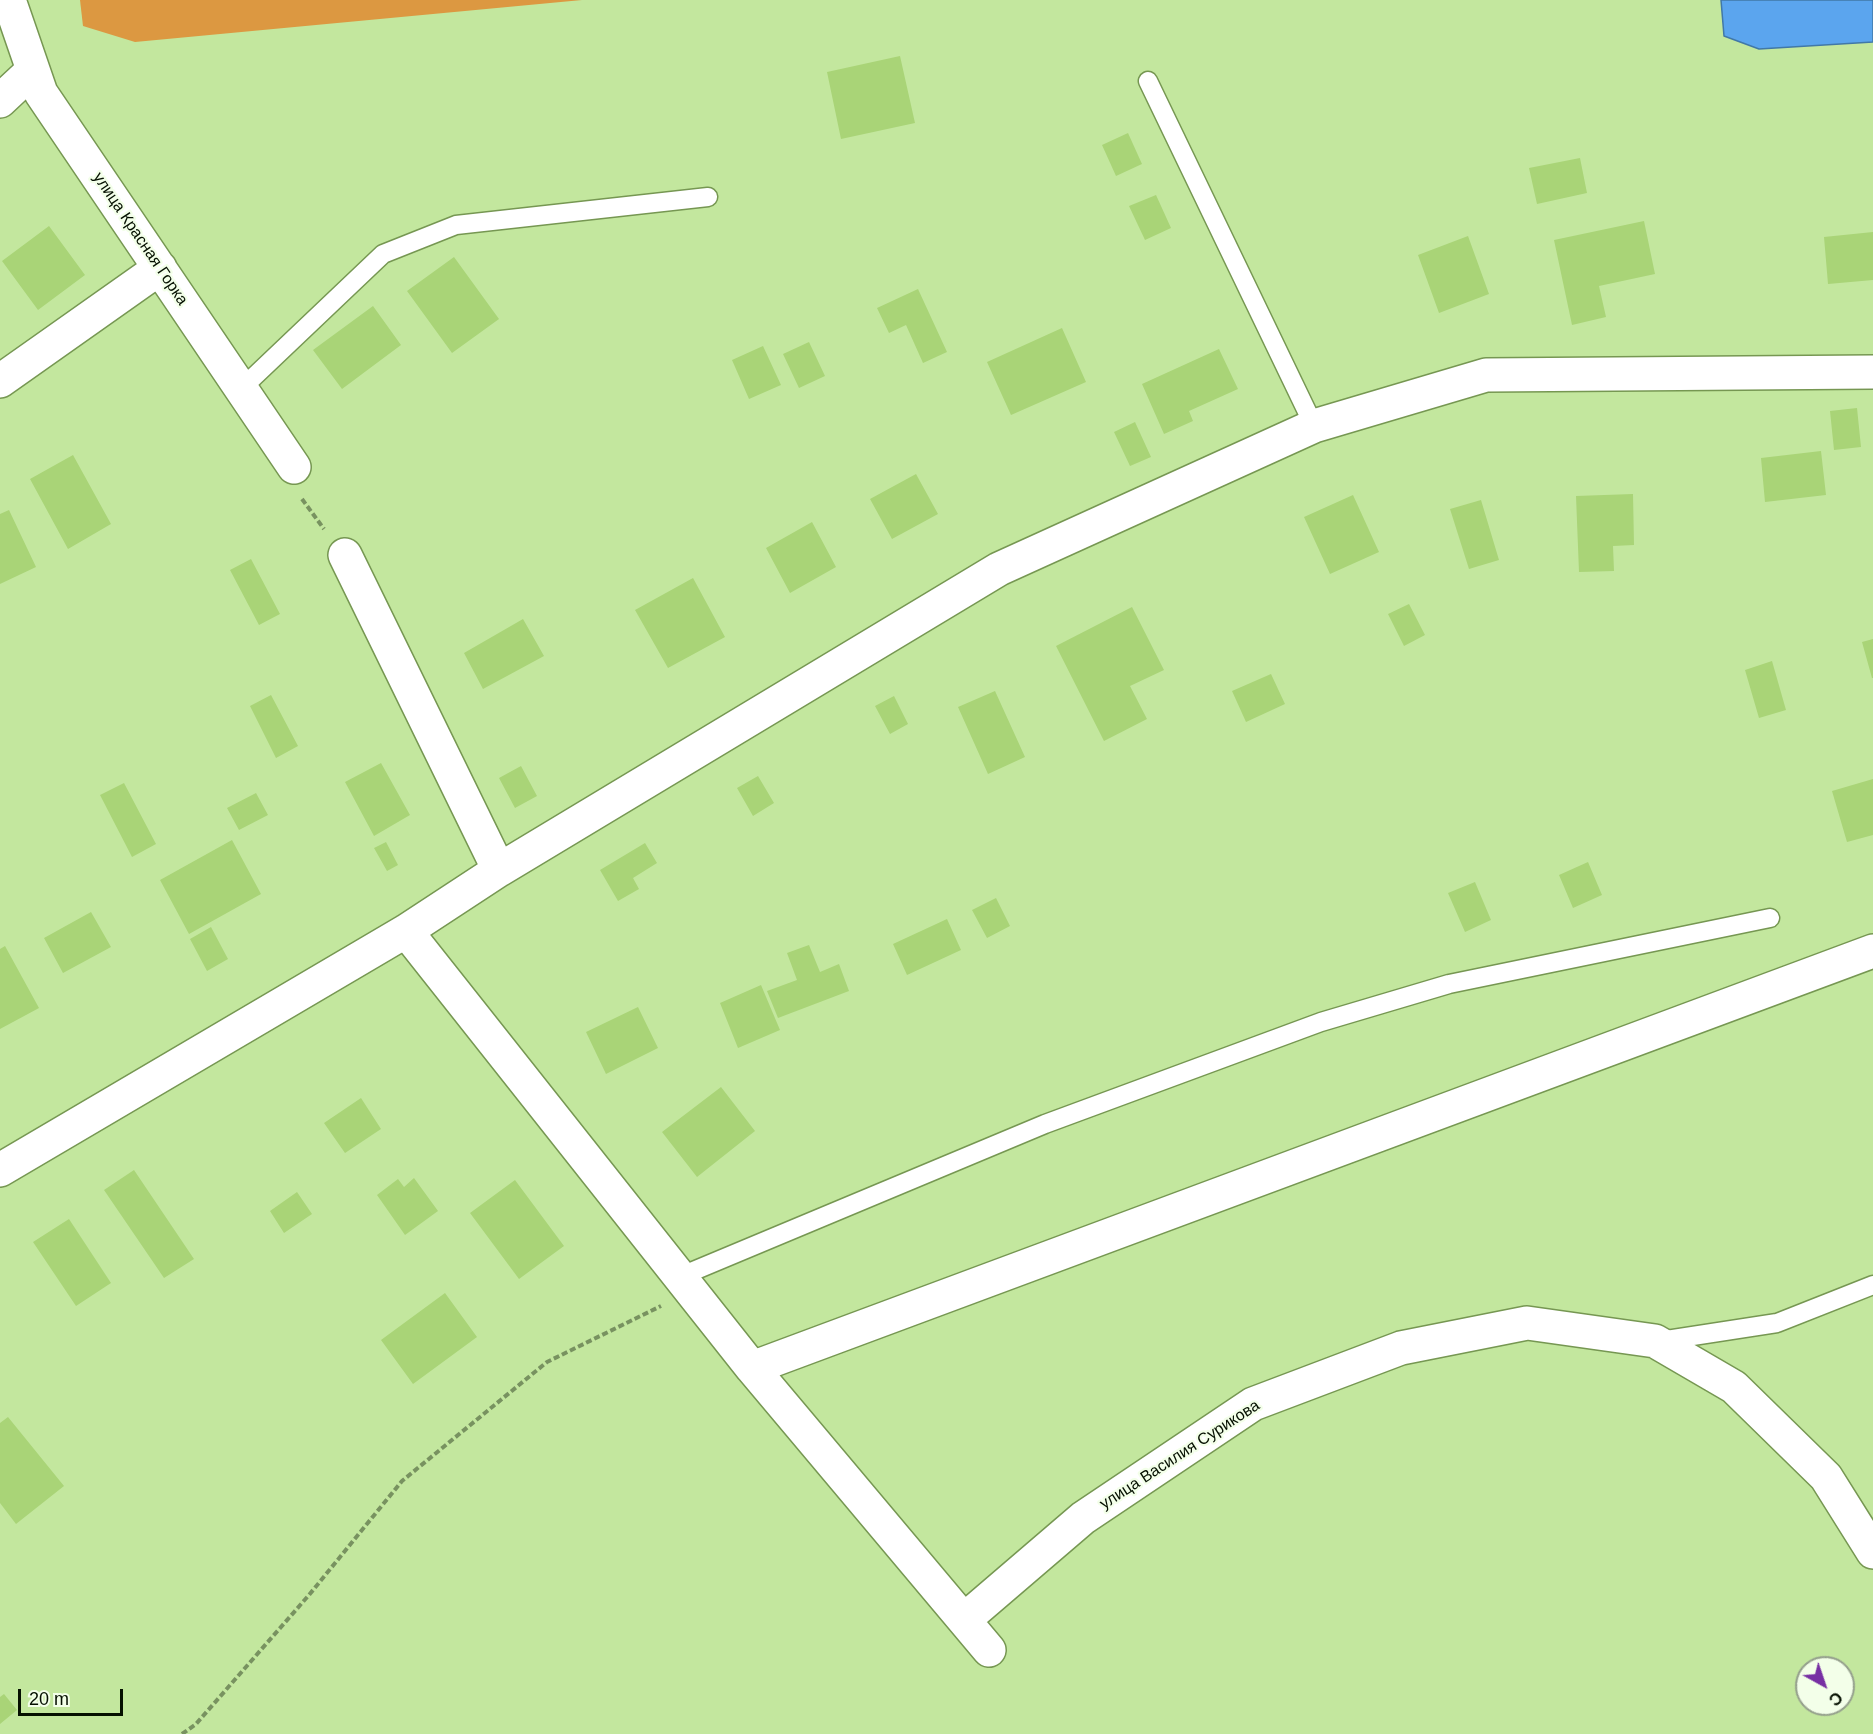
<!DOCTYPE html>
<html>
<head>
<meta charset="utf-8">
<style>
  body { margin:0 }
  #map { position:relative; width:1873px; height:1734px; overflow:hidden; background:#c3e79e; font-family:Arial,sans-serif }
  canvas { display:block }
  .north { position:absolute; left:1795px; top:1656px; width:60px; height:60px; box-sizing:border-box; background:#f3ffe9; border:2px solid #949f8c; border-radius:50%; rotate:140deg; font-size:16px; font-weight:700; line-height:24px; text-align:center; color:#051000 }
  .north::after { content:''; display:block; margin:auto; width:21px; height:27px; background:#7730a3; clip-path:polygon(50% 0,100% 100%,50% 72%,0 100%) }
  .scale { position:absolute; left:18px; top:1689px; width:105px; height:27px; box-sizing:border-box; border:3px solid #051000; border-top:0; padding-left:8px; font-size:18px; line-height:21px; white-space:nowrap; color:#051000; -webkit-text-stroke:4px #f3ffe9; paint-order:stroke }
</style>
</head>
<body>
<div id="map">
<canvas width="1873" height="1734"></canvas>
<div class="north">С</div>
<div class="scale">20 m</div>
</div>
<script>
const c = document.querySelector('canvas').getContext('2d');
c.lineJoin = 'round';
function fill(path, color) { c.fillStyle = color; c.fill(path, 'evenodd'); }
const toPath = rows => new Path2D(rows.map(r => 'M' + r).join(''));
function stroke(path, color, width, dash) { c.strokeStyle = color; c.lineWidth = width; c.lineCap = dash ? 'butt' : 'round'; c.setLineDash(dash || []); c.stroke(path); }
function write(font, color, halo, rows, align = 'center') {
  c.font = font + ' Arial,sans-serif'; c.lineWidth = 4.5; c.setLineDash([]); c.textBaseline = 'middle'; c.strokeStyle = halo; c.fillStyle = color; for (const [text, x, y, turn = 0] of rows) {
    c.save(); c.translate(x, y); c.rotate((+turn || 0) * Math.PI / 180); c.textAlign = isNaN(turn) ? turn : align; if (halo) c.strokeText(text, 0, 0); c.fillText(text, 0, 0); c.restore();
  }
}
const forest = toPath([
  [80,0,582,0,135,42,83,26]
]);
const water = toPath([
  [1721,0,1873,0,1873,42,1759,49,1724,36,1721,0]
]);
const building = toPath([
  [900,56,915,123,841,139,827,72],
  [1128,133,1142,164,1116,176,1102,145],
  [1580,158,1587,193,1537,204,1529,168],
  [1156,195,1171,228,1145,240,1129,206],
  [1644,221,1655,274,1599,286,1606,317,1572,325,1554,240],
  [49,226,85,275,38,310,2,261],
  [1873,232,1873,280,1828,284,1824,237],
  [1468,236,1489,294,1439,313,1418,255],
  [454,257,499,319,452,353,407,291],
  [918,289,947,352,923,363,906,325,889,333,877,308],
  [373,306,401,345,342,389,313,350],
  [1062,328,1086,382,1011,415,987,362],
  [809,342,825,376,799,388,783,354],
  [763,346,781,385,749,399,732,360],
  [1219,349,1238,389,1189,411,1193,421,1164,434,1142,384],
  [1857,408,1861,447,1834,450,1830,411],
  [1135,422,1151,457,1130,466,1114,432],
  [1821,451,1826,495,1765,502,1761,458],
  [73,455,111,524,68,549,30,479],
  [916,474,938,514,892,539,870,499],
  [1633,494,1634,545,1613,546,1614,571,1579,572,1576,496],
  [1353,495,1379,552,1330,574,1304,517],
  [1481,500,1499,560,1469,569,1450,509],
  [9,510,36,567,0,584,0,514],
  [812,522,836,567,790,593,766,548],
  [251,559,280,614,259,625,230,570],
  [693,578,725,637,668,668,635,610],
  [1409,604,1425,635,1404,646,1388,614],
  [1132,607,1164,670,1130,686,1147,719,1104,741,1056,646],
  [523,619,544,656,483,689,464,653],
  [1873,639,1873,678,1872,678,1862,642],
  [1772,661,1786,710,1759,718,1745,670],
  [1271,674,1285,704,1246,722,1232,691],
  [995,691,1025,757,988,774,958,707],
  [271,695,298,746,276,758,250,706],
  [894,696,908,724,890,734,875,706],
  [381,763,410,815,374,836,345,782],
  [521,766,537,796,515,808,499,778],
  [758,776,774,803,753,816,737,788],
  [1873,779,1873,835,1847,842,1832,791],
  [124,783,156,844,132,857,100,795],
  [256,793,268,815,239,830,227,808],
  [232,840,261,894,189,934,160,880],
  [386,842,398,865,387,871,374,848],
  [645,843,657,863,633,878,639,889,618,901,600,870],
  [1588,862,1602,895,1573,908,1559,875],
  [1475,882,1491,920,1465,932,1448,893],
  [996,898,1010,926,987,938,972,910],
  [91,912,111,947,63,973,44,938],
  [947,919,961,950,907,975,893,944],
  [211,927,228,959,207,971,190,939],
  [809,945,820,972,839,964,849,991,778,1018,767,991,797,980,787,953],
  [5,946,39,1008,0,1029,0,949],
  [761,985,780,1030,738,1048,720,1003],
  [638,1007,658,1048,606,1074,586,1032],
  [721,1087,755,1131,697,1177,662,1132],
  [361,1098,381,1129,345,1153,324,1123],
  [134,1170,194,1259,164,1278,104,1190],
  [414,1178,438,1211,405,1235,377,1195,398,1179,404,1187],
  [515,1180,564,1246,519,1279,470,1213],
  [297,1192,312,1214,284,1233,270,1211],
  [69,1219,111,1283,76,1306,33,1242],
  [445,1293,477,1337,413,1384,381,1340],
  [8,1417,64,1486,16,1524,0,1503,0,1423],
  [4,1694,17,1710,0,1724,0,1697]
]);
const path = toPath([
  [302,499,324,529],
  [182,1734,196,1724,309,1595,402,1481,547,1362,661,1306]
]);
const lane = toPath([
  [1148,81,1314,426],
  [241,389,383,254,456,225,708,197],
  [679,1277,1045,1124,1321,1022,1449,984,1770,918],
  [1660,1341,1777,1323,1873,1285]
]);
const street = toPath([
  [9,0,41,93,294,467],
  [0,101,33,70],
  [0,381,160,268],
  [345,555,499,870],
  [406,931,752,1368,989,1650],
  [0,1170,406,931,499,870,999,569,1314,426,1486,375,1873,372],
  [752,1368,1873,951],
  [964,1620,1083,1518,1253,1404,1401,1348,1527,1323,1655,1341,1734,1387,1826,1477,1873,1552]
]);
const streetNames = [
  ["улица Красная Горка",140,239,56],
  ["улица Василия Сурикова",1180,1455,-33]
];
fill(forest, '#dc9841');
fill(water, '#5ba5ee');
stroke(water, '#4178a7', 1.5);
fill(building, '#a9d477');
stroke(lane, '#769752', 21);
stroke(street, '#769752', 36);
stroke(path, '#789260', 4, [6, 3]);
stroke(lane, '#fff', 18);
stroke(street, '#fff', 33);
write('16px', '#051000', '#f3ffe9', streetNames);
</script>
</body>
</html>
